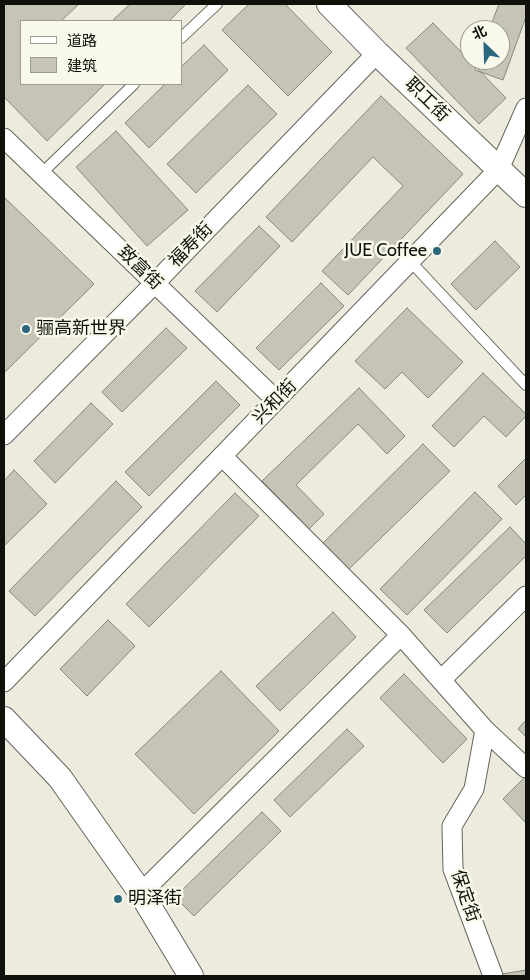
<!DOCTYPE html>
<html>
<head>
<meta charset="utf-8">
<style>
  body { margin:0 }
  #map { position:relative; width:530px; height:980px; overflow:hidden; background:#ecebde; font-family:Cabin,"Noto Sans SC",sans-serif }
  canvas { display:block }
  .frame { position:absolute; inset:0; border:5px solid #11110c; pointer-events:none }
  .legend { position:absolute; left:20px; top:20px; width:162px; height:65px; box-sizing:border-box; background:#f9f9eb; border:1px solid #9c9c92; margin:0; padding:6px 9px; list-style:none; font-size:15px; color:#11110c }
  .legend li { display:flex; align-items:center; gap:10px; height:25px }
  .legend b { width:25px; border:1px solid #9c9c92 }
  .north { position:absolute; left:460px; top:20px; width:50px; height:50px; box-sizing:border-box; background:#f9f9eb; border:1px solid #9c9c92; border-radius:50%; rotate:336deg; font-size:14px; font-weight:700; line-height:20px; text-align:center; color:#11110c }
  .north::after { content:''; display:block; margin:auto; width:18px; height:22px; background:#2c677f; clip-path:polygon(50% 0,100% 100%,50% 72%,0 100%) }
</style>
</head>
<body>
<div id="map">
<canvas width="530" height="980"></canvas>
<div class="frame"></div>
<ul class="legend">
<li><b style="height:6px;background:#fff"></b>道路</li>
<li><b style="height:14px;background:#c5c4b7"></b>建筑</li>
</ul>
<div class="north">北</div>
</div>
<script>
const c = document.querySelector('canvas').getContext('2d');
c.lineJoin = 'round';
function fill(path, color) { c.fillStyle = color; c.fill(path, 'evenodd'); }
const toPath = rows => new Path2D(rows.map(r => 'M' + r).join(''));
function stroke(path, color, width, dash) { c.strokeStyle = color; c.lineWidth = width; c.lineCap = dash ? 'butt' : 'round'; c.setLineDash(dash || []); c.stroke(path); }
function write(font, color, halo, rows, align = 'center') {
  c.font = font + ' Cabin,"Noto Sans SC",sans-serif'; c.lineWidth = 5; c.setLineDash([]); c.textBaseline = 'middle'; c.strokeStyle = halo; c.fillStyle = color; for (const [text, x, y, turn = 0] of rows) {
    c.save(); c.translate(x, y); c.rotate((+turn || 0) * Math.PI / 180); c.textAlign = isNaN(turn) ? turn : align; if (halo) c.strokeText(text, 0, 0); c.fillText(text, 0, 0); c.restore();
  }
}
const building = toPath([
  [6,4,79,4,61,21,21,21,21,84,105,84,47,141,4,97,4,6,6,4],
  [130,4,186,4,169,21,112,21,130,4],
  [249,4,285,4,332,52,288,96,222,30,249,4],
  [499,4,526,4,526,17,503,80,475,70,478,60,500,60,500,30,489,30,499,4],
  [433,23,506,98,479,124,406,48,433,23],
  [204,45,228,70,149,148,125,123,165,84,181,84,181,67,204,45],
  [248,85,277,114,196,193,167,164,248,85],
  [381,96,463,174,348,295,322,271,403,186,373,157,292,242,266,217,381,96],
  [116,131,188,210,147,246,76,167,116,131],
  [4,197,94,284,4,373,4,197],
  [259,226,280,246,217,312,195,291,259,226],
  [495,241,520,267,476,310,451,284,495,241],
  [321,283,344,306,279,370,256,348,321,283],
  [407,308,463,362,428,398,402,372,385,389,355,361,407,308],
  [166,328,187,348,122,412,102,392,166,328],
  [483,373,526,414,526,416,506,437,484,416,454,447,432,426,483,373],
  [216,381,240,405,149,496,125,472,216,381],
  [359,388,405,436,387,454,358,424,296,485,324,514,309,529,262,481,359,388],
  [91,403,113,424,55,483,34,461,91,403],
  [423,444,450,471,349,569,323,543,423,444],
  [526,458,526,495,516,505,498,486,526,458],
  [14,470,47,504,4,546,4,481,14,470],
  [116,481,142,507,35,616,9,591,116,481],
  [475,492,502,519,407,615,380,589,475,492],
  [235,493,259,516,149,627,126,604,235,493],
  [510,527,526,544,526,556,447,633,424,610,510,527],
  [333,612,356,637,280,711,256,686,333,612],
  [108,620,135,646,87,696,60,669,108,620],
  [221,671,279,731,194,814,135,754,221,671],
  [404,674,467,739,443,763,380,698,404,674],
  [526,720,526,737,518,729,526,720],
  [347,729,364,746,290,817,274,800,347,729],
  [526,776,526,823,503,799,526,776],
  [262,812,281,831,194,916,175,897,262,812],
  [526,970,526,976,502,976,502,974,526,970]
]);
const service = toPath([
  [181,38,217,4],
  [42,173,134,84],
  [410,261,526,385]
]);
const minor = toPath([
  [4,138,276,400],
  [4,435,155,283,377,53],
  [222,456,401,635,485,730,526,768],
  [441,680,526,596],
  [4,682,499,169,526,108],
  [485,730,474,789,452,826,453,869,493,976],
  [141,893,401,635]
]);
const tertiary = toPath([
  [329,4,377,53,526,195],
  [4,719,60,778,141,893,191,976]
]);
const markers = [
  [437,251,5,"#2c677f"],
  [26,329,5,"#2c677f"],
  [118,899,5,"#2c677f"]
];
const streetNames = [
  ["职工街",427,100,44],
  ["福寿街",191,245,-46],
  ["致富街",140,268,44],
  ["兴和街",275,402,-46],
  ["保定街",465,896,71]
];
const poiNames = [
  ["JUE Coffee",427,251,"right"],
  ["骊高新世界",36,329],
  ["明泽街",128,899]
];
fill(building, '#c5c4b7');
stroke(building, '#88887c', 1);
stroke(service, '#66655a', 12);
stroke(minor, '#66655a', 21);
stroke(tertiary, '#66655a', 26);
stroke(service, '#fff', 10);
stroke(minor, '#fff', 19);
stroke(tertiary, '#fff', 24);
for (const [x, y, r, color] of markers) { const dot = new Path2D(); dot.arc(x, y, r, 0, 2 * Math.PI); c.fillStyle = color; c.fill(dot); stroke(dot, '#f9f9eb', 2); }
write('18px', '#11110c', '#f9f9eb', streetNames);
write('18px', '#11110c', '#f9f9eb', poiNames, 'left');
</script>
</body>
</html>
